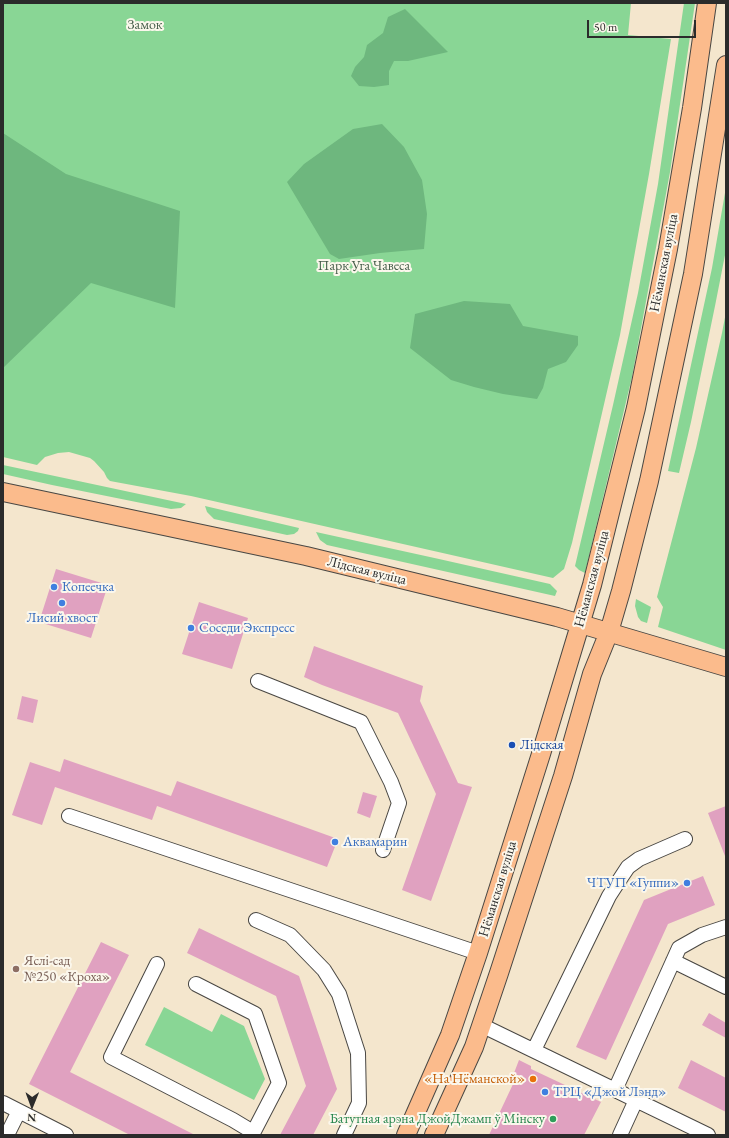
<!DOCTYPE html>
<html>
<head>
<meta charset="utf-8">
<style>
  body { margin:0 }
  #map { position:relative; width:729px; height:1138px; overflow:hidden; background:#f4e6cd; font-family:"EB Garamond",serif }
  canvas { display:block }
  .frame { position:absolute; inset:0; border:4px solid #2b2b2b; pointer-events:none }
  .north { position:absolute; left:12px; top:1086px; width:40px; height:40px; -webkit-text-stroke:3px #fbf7ec; paint-order:stroke; rotate:181deg; font-size:11px; font-weight:700; line-height:16px; text-align:center; color:#2b2b2b }
  .north::after { content:''; display:block; margin:auto; width:14px; height:18px; background:#2b2b2b; clip-path:polygon(50% 0,100% 100%,50% 72%,0 100%) }
  .scale { position:absolute; left:587px; top:20px; width:109px; height:18px; box-sizing:border-box; border:2px solid #2b2b2b; border-top:0; padding-left:5px; font-size:12px; line-height:14px; white-space:nowrap; color:#2b2b2b; -webkit-text-stroke:3px #fbf7ec; paint-order:stroke }
</style>
</head>
<body>
<div id="map">
<canvas width="729" height="1138"></canvas>
<div class="frame"></div>
<div class="north">N</div>
<div class="scale">50 m</div>
</div>
<script>
const c = document.querySelector('canvas').getContext('2d');
c.lineJoin = 'round';
function fill(path, color) { c.fillStyle = color; c.fill(path, 'evenodd'); }
const toPath = rows => new Path2D(rows.map(r => 'M' + r).join(''));
function stroke(path, color, width, dash) { c.strokeStyle = color; c.lineWidth = width; c.lineCap = dash ? 'butt' : 'round'; c.setLineDash(dash || []); c.stroke(path); }
function write(font, color, halo, rows, align = 'center') {
  c.font = font + ' "EB Garamond",serif'; c.lineWidth = 4; c.setLineDash([]); c.textBaseline = 'middle'; c.strokeStyle = halo; c.fillStyle = color; for (const [text, x, y, turn = 0] of rows) {
    c.save(); c.translate(x, y); c.rotate((+turn || 0) * Math.PI / 180); c.textAlign = isNaN(turn) ? turn : align; if (halo) c.strokeText(text, 0, 0); c.fillText(text, 0, 0); c.restore();
  }
}
const green = toPath([
  [3,3,631,3,628,35,671,39,649,174,620,335,572,543,564,569,553,578,191,496,110,481,107,478,104,472,94,461,90,458,69,452,58,453,45,457,37,465,3,457],
  [684,3,695,3,670,172,632,377,585,573,579,570,575,566,613,405,638,293,658,184],
  [726,187,726,250,715,306,691,422,679,473,668,471,712,268],
  [726,312,726,650,658,627,663,607,657,597,696,448,722,333],
  [3,465,83,482,186,504,181,508,171,509,52,485,3,474],
  [205,506,299,528,298,531,294,534,287,535,214,519,207,512],
  [316,532,439,559,550,584,557,591,555,596,327,545,320,540],
  [636,599,651,607,647,623,641,621,638,617,635,606],
  [164,1007,212,1032,221,1014,244,1026,265,1079,254,1100,145,1045]
]);
const forest = toPath([
  [405,9,448,52,408,61,394,61,389,71,389,85,374,87,359,86,351,76,355,67,364,57,367,45,383,33,388,17],
  [382,124,404,147,422,180,427,214,424,249,380,253,339,259,330,254,287,182,304,164,353,129],
  [3,133,66,174,180,211,175,308,91,283,3,368],
  [464,301,510,304,523,326,578,336,578,345,566,362,548,369,543,388,537,399,503,394,474,387,451,380,410,348,415,314]
]);
const building = toPath([
  [56,569,108,585,91,638,39,622],
  [199,602,248,618,232,669,182,654],
  [314,646,423,686,420,701,458,783,472,787,431,901,402,890,436,794,398,713,322,685,304,677],
  [22,696,38,700,33,723,17,719],
  [64,759,171,796,177,781,338,839,327,867,157,806,152,820,55,787,42,825,12,815,30,762,60,772],
  [363,792,377,796,370,818,357,813],
  [726,806,726,856,725,856,708,813],
  [703,876,715,905,668,924,606,1060,576,1047,644,900],
  [199,928,299,976,337,1089,313,1135,280,1135,306,1086,276,996,187,953],
  [101,942,129,955,70,1072,195,1135,130,1135,29,1084],
  [709,1013,726,1023,726,1038,702,1025],
  [519,1060,531,1066,531,1069,601,1102,584,1135,489,1135,514,1082,514,1073],
  [691,1060,726,1078,726,1112,678,1088]
]);
const minor = toPath([
  [258,681,361,722,391,782,399,803,383,850],
  [69,816,478,953],
  [256,920,290,935,324,970,339,994,358,1053,359,1103,344,1135],
  [673,961,726,987],
  [157,964,111,1057,233,1120,253,1132],
  [196,984,255,1014,279,1083,252,1135],
  [481,1025,708,1135],
  [534,1050,609,896,622,876,628,867,639,859,685,839],
  [615,1090,679,948,702,935,726,927],
  [3,1103,66,1135],
  [7,1135,19,1111],
  [620,1135,636,1100]
]);
const major = toPath([
  [3,492,306,556,557,617,726,667],
  [406,1135,450,1035,478,953,541,754,592,585,636,408,668,249,692,108,707,3],
  [434,1135,474,1047,499,973,563,776,592,674,609,632,621,591,649,481,693,274,726,65]
]);
const markers = [
  [54,587,4,"#3f7fe0"],
  [62,603,4,"#3f7fe0"],
  [191,628,4,"#3f7fe0"],
  [512,745,4,"#1a4fb4"],
  [335,842,4,"#3f7fe0"],
  [687,883,4,"#3f7fe0"],
  [16,969,4,"#8d6e63"],
  [533,1079,4,"#e8710a"],
  [545,1092,4,"#3f7fe0"],
  [553,1119,4,"#2e9e5b"]
];
const parkNames = [
  ["Замок",145,25],
  ["Парк Уга Чавеса",364,266]
];
const streetNames = [
  ["Нёманская вуліца",664,263,-79],
  ["Лідская вуліца",367,571,14],
  ["Нёманская вуліца",592,579,-75],
  ["Нёманская вуліца",498,889,-73]
];
const shopNames = [
  ["Копеечка",62,587],
  ["Лисий хвост",62,618,"center"],
  ["Соседи Экспресс",199,628],
  ["Аквамарин",343,842],
  ["ЧТУП «Гуппи»",679,883,"right"],
  ["ТРЦ «Джой Лэнд»",553,1092]
];
const transitNames = [
  ["Лідская",520,745]
];
const educationNames = [
  ["Яслі-сад",24,961],
  ["№250 «Кроха»",24,977]
];
const foodNames = [
  ["«На Нёманской»",525,1079]
];
const leisureNames = [
  ["Батутная арэна ДжойДжамп ў Мінску",545,1119]
];
fill(green, '#89d695');
fill(forest, '#6eb77e');
fill(building, '#e0a1c0');
stroke(minor, '#494743', 16);
stroke(major, '#494743', 20);
stroke(minor, '#fff', 14);
stroke(major, '#fbbb8c', 18);
for (const [x, y, r, color] of markers) { const dot = new Path2D(); dot.arc(x, y, r, 0, 2 * Math.PI); c.fillStyle = color; c.fill(dot); stroke(dot, '#fbf7ec', 1.5); }
write('14px', '#475e4b', '#fbf7ec', parkNames);
write('14px', '#2b2b2b', '#fbf7ec', streetNames);
write('14px', '#366cbe', '#fbf7ec', shopNames, 'left');
write('14px', '#164399', '#fbf7ec', transitNames, 'left');
write('14px', '#785e54', '#fbf7ec', educationNames, 'left');
write('14px', '#c56008', '#fbf7ec', foodNames, 'right');
write('14px', '#27864d', '#fbf7ec', leisureNames, 'right');
</script>
</body>
</html>
